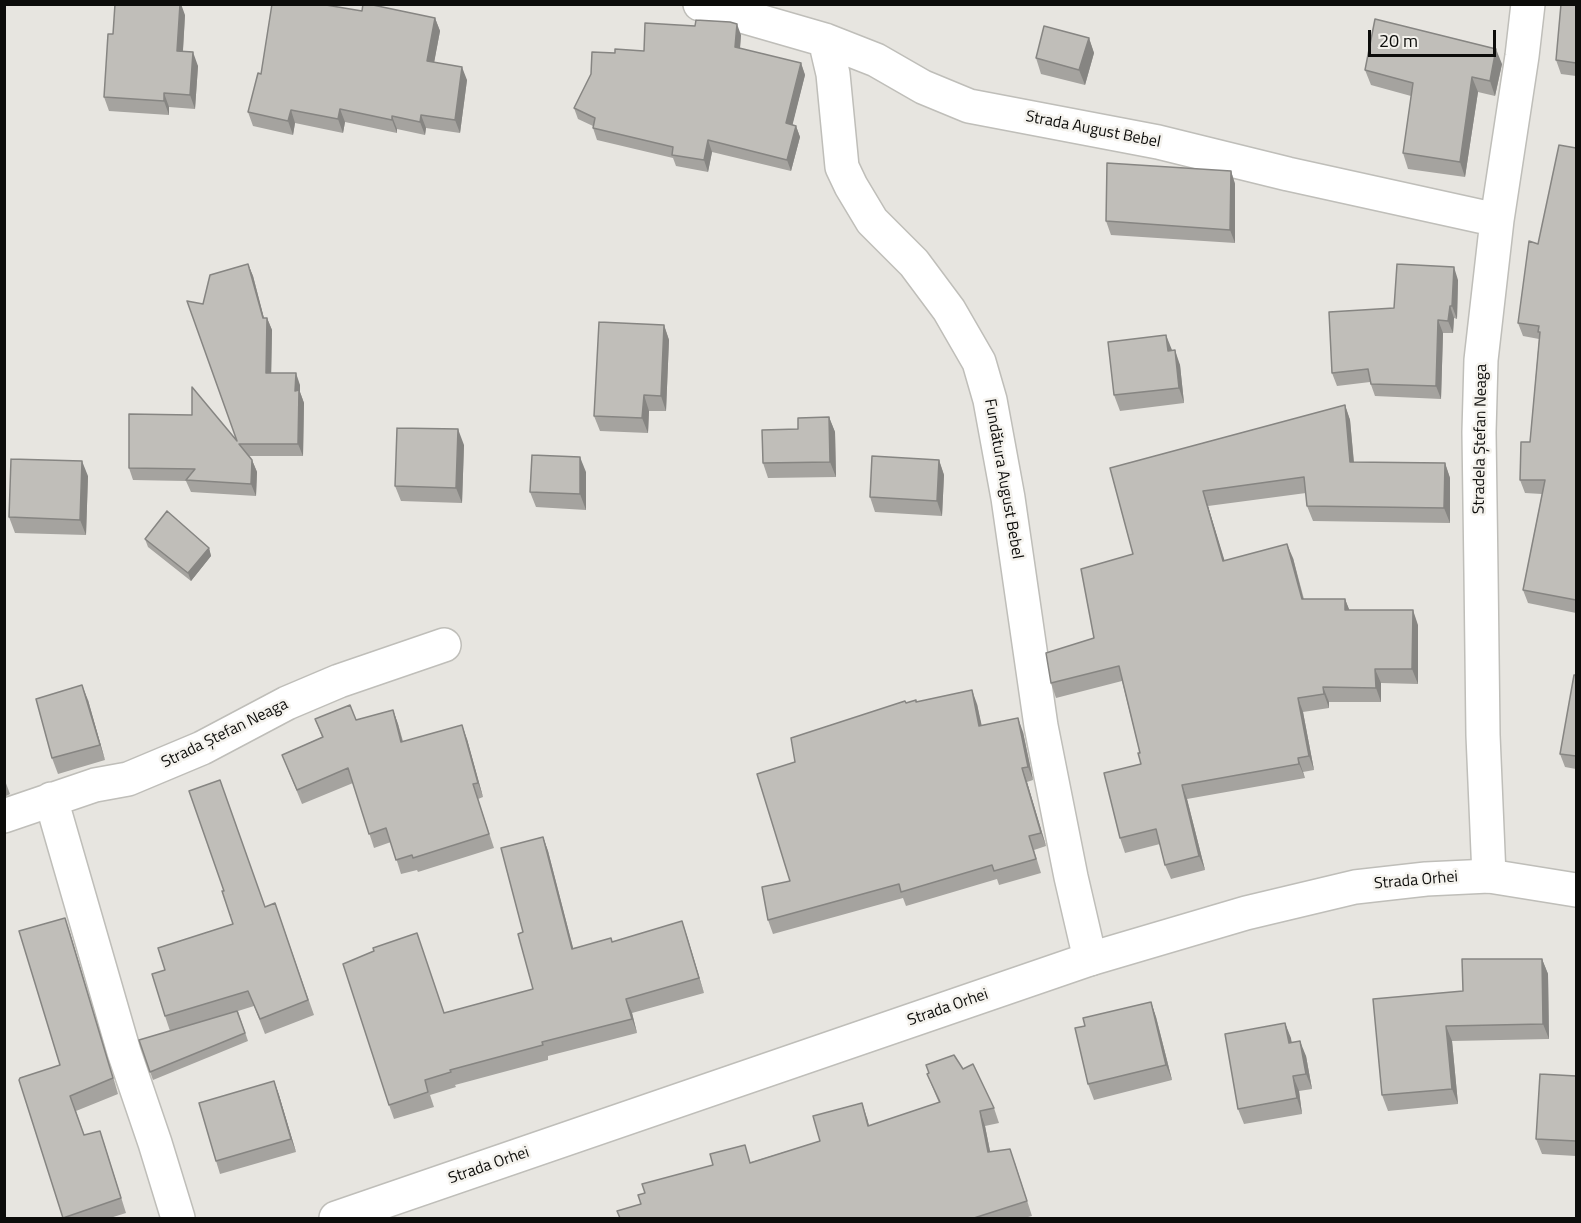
<!DOCTYPE html>
<html>
<head>
<meta charset="utf-8">
<style>
  body { margin:0 }
  #map { position:relative; width:1581px; height:1223px; overflow:hidden; background:#e7e5e0; font-family:"Titillium Web",sans-serif }
  canvas { display:block }
  .frame { position:absolute; inset:0; border:6px solid #0c0c0a; pointer-events:none }
  .scale { position:absolute; left:1368px; top:30px; width:128px; height:27px; box-sizing:border-box; border:3px solid #0c0c0a; border-top:0; padding-left:8px; font-size:18px; line-height:21px; white-space:nowrap; color:#0c0c0a; -webkit-text-stroke:4px #f4f2ed; paint-order:stroke }
</style>
</head>
<body>
<div id="map">
<canvas width="1581" height="1223"></canvas>
<div class="frame"></div>
<div class="scale">20 m</div>
</div>
<script>
const c = document.querySelector('canvas').getContext('2d');
c.lineJoin = 'round';
const toPath = rows => new Path2D(rows.map(r => 'M' + r).join(''));
function stroke(path, color, width, dash) { c.strokeStyle = color; c.lineWidth = width; c.lineCap = dash ? 'butt' : 'round'; c.setLineDash(dash || []); c.stroke(path); }
function fill(path, color) { c.fillStyle = color; c.fill(path, 'evenodd'); }
function write(font, color, halo, rows, align = 'center') {
  c.font = font + ' "Titillium Web",sans-serif'; c.lineWidth = 5; c.setLineDash([]); c.textBaseline = 'middle'; c.strokeStyle = halo; c.fillStyle = color; for (const [text, x, y, turn = 0] of rows) {
    c.save(); c.translate(x, y); c.rotate((+turn || 0) * Math.PI / 180); c.textAlign = isNaN(turn) ? turn : align; if (halo) c.strokeText(text, 0, 0); c.fillText(text, 0, 0); c.restore();
  }
}
const street = toPath([
  [700,4,825,40,876,60,923,87,969,106,1158,142,1288,174,1497,220],
  [825,40,833,74,842,167,851,186,872,221,914,263,949,310,979,362,990,400,1008,498,1041,726,1071,877,1090,959],
  [51,799,124,1052,155,1143,178,1218],
  [4,816,95,785,128,779,202,748,287,703,339,681,444,645],
  [1489,876,1483,735,1481,573,1479,432,1481,360,1497,220,1522,56,1528,4]
]);
const secondary = toPath([
  [336,1218,1090,959,1246,913,1355,887,1426,879,1489,876,1576,890]
]);
const wall = toPath([
  [1576,4,1576,76,1561,74,1556,60],
  [362,11,435,18,440,31,434,62,467,80,460,133,426,128,425,135,397,129,397,133,345,122,343,133,295,123,293,135,253,126,248,112,261,74],
  [185,15,183,51,198,66,195,109,169,107,169,115,109,111,104,97,113,34],
  [741,35,740,49,801,63,805,75,792,125,796,126,800,137,791,171,712,152,708,172,676,166,673,158,597,140,593,128,593,126,578,119,574,108,615,53,644,51],
  [1089,38,1094,53,1085,85,1041,74,1036,58],
  [1502,64,1495,96,1478,92,1465,177,1408,169,1403,153,1411,96,1371,85,1365,70],
  [1576,148,1576,613,1528,603,1523,590,1542,494,1525,493,1520,480,1530,442,1539,339,1523,336,1518,323,1538,244],
  [1231,171,1235,184,1235,243,1111,235,1106,221],
  [248,264,253,276,264,318,267,318,272,330,271,373,300,385,300,392,304,403,303,456,249,456,252,460,257,472,256,496,191,492,186,481,133,480,129,468,237,441,203,304],
  [1458,280,1457,319,1454,318,1453,333,1443,333,1441,399,1375,396,1370,382,1337,386,1332,373,1394,308],
  [664,325,669,340,666,411,649,411,648,433,600,431,594,416],
  [1172,351,1180,365,1184,403,1120,411,1114,395],
  [1345,405,1350,420,1354,462,1445,463,1450,478,1450,523,1313,521,1307,506,1306,493,1208,506,1224,560,1293,558,1304,599,1345,599,1349,610,1418,625,1418,684,1381,683,1381,702,1329,702,1329,708,1303,712,1314,770,1303,772,1305,778,1187,799,1205,870,1171,879,1165,865,1160,844,1125,853,1120,838,1141,764,1140,753,1122,681,1056,698,1051,683,1094,638,1133,554,1110,468],
  [829,417,835,432,836,477,768,478,763,463],
  [464,445,462,503,401,501,395,486],
  [939,460,944,475,942,516,875,512,870,497],
  [586,472,586,510,536,507,530,492],
  [88,476,86,535,15,533,9,517],
  [145,539,209,548,211,556,191,581,148,547],
  [1576,675,1576,769,1565,767,1560,754],
  [88,700,105,760,58,774,52,758],
  [916,702,977,704,981,725,1023,732,1033,780,1027,782,1046,846,1034,850,1041,873,999,885,997,879,906,906,903,898,773,934,768,920,790,881,795,762,906,703],
  [393,710,398,724,403,741,467,739,483,797,478,799,494,848,418,872,417,870,401,874,391,842,374,848,353,783,302,804,282,755,322,737,315,719,356,720],
  [4,778,10,794,4,797],
  [543,837,548,851,573,948,612,942,682,921,704,993,632,1013,637,1033,548,1056,548,1060,455,1085,456,1087,430,1095,434,1107,394,1119,389,1105,374,951,444,1013,533,989,523,932],
  [275,903,314,1015,265,1034,254,1006,238,1011,248,1041,153,1080,139,1040,170,1031,165,1016,165,970,233,924,265,907],
  [70,933,118,1094,76,1111,84,1135,100,1131,105,1146,126,1213,110,1218,63,1218,19,1080,60,1065],
  [1542,959,1548,974,1549,1039,1452,1041,1458,1104,1388,1111,1382,1095,1463,991],
  [1151,1002,1156,1017,1172,1080,1094,1100,1088,1084,1085,1026],
  [1285,1023,1292,1043,1306,1056,1312,1089,1299,1091,1302,1114,1244,1124,1238,1109],
  [963,1069,994,1108,999,1123,985,1126,990,1151,1015,1163,1032,1216,1024,1218,620,1218,641,1204,751,1162,820,1141,867,1118,869,1126,939,1103,927,1074],
  [1576,1076,1576,1156,1542,1154,1536,1139],
  [274,1081,279,1095,296,1152,220,1174,216,1161]
]);
const shadedWall = toPath([
  [180,4,181,4,185,15,182,65,177,51],
  [435,18,440,31,432,74,427,61],
  [737,24,741,35,739,59,735,47],
  [1089,38,1094,53,1085,85,1079,70],
  [1496,49,1502,64,1495,96,1490,81],
  [193,52,198,66,195,109,190,95],
  [801,63,805,75,790,135,786,123],
  [462,67,467,80,460,133,455,120],
  [1472,77,1478,92,1465,177,1460,162],
  [164,93,169,107,169,115,164,101],
  [340,109,345,122,343,133,338,119],
  [291,110,295,123,293,135,288,121],
  [421,115,426,128,425,135,420,122],
  [392,116,397,129,397,133,392,120],
  [796,126,800,137,791,171,787,160],
  [708,140,712,152,708,172,704,160],
  [1231,171,1235,184,1235,243,1230,230],
  [248,264,253,276,267,330,263,318],
  [1454,267,1458,280,1457,319,1452,306],
  [1450,306,1454,318,1453,333,1448,321],
  [267,318,272,330,271,385,266,373],
  [1438,320,1443,333,1441,399,1436,386],
  [664,325,669,340,666,411,661,396],
  [1166,335,1172,350,1173,366,1168,351],
  [1175,350,1180,365,1184,403,1179,388],
  [296,373,300,385,300,392,304,403,303,456,298,444,295,391],
  [644,395,649,411,648,433,642,418],
  [1345,405,1350,420,1355,476,1350,462],
  [829,417,835,432,836,477,830,462],
  [458,429,464,445,462,503,456,488],
  [580,457,586,472,586,510,580,494],
  [252,460,257,472,256,496,251,484],
  [939,460,944,475,942,516,937,501],
  [82,461,88,476,86,535,80,520],
  [1445,463,1450,478,1450,523,1444,508],
  [1203,491,1208,506,1229,575,1223,561],
  [1287,544,1293,558,1307,614,1302,599],
  [209,548,211,556,191,581,188,573],
  [1345,599,1351,614,1345,610],
  [1413,610,1418,625,1418,684,1412,669],
  [1375,669,1381,683,1381,702,1376,688],
  [82,685,88,700,105,760,100,745],
  [1323,687,1329,702,1329,708,1324,694],
  [972,690,977,704,985,740,979,726],
  [1298,698,1303,712,1314,770,1309,756],
  [393,710,398,724,406,756,401,742],
  [1018,718,1023,732,1033,780,1028,767],
  [462,725,467,739,483,797,478,783],
  [1298,758,1303,772,1305,778,1299,764],
  [1022,768,1027,782,1046,846,1041,833],
  [1182,785,1187,799,1205,870,1199,856],
  [543,837,548,851,577,963,572,949],
  [65,918,70,933,118,1094,113,1078],
  [682,921,687,936,704,993,699,978],
  [1542,959,1548,974,1549,1039,1543,1024],
  [626,999,632,1013,637,1033,632,1019],
  [1151,1002,1156,1017,1172,1080,1166,1065],
  [1285,1023,1291,1038,1294,1058,1289,1043],
  [1446,1026,1452,1041,1458,1104,1452,1089],
  [1300,1041,1306,1056,1312,1089,1306,1074],
  [1293,1076,1299,1091,1302,1114,1297,1098],
  [274,1081,279,1095,296,1152,291,1139],
  [862,1103,867,1118,873,1141,868,1126],
  [980,1111,985,1126,993,1166,988,1152]
]);
const building = toPath([
  [115,4,180,4,177,51,193,52,190,95,164,93,164,101,104,97,108,34,113,34,115,4],
  [272,4,320,4,362,11,363,4,368,4,435,18,427,61,462,67,455,120,421,115,420,122,392,116,392,120,340,109,338,119,291,110,288,121,248,112,258,73,261,74,272,4],
  [1561,4,1576,4,1576,63,1556,60,1561,4],
  [1375,19,1496,49,1490,81,1472,77,1460,162,1403,153,1413,83,1365,70,1375,19],
  [696,20,730,22,737,24,735,47,801,63,786,123,796,126,787,160,708,140,704,160,672,155,673,147,593,128,595,118,574,108,591,74,592,52,615,53,615,49,644,51,645,23,695,26,696,20],
  [1044,26,1089,38,1079,70,1036,58,1044,26],
  [1559,145,1576,148,1576,600,1523,590,1545,480,1520,480,1521,442,1530,442,1540,332,1538,332,1539,326,1518,323,1529,241,1538,244,1559,145],
  [1107,163,1231,171,1230,230,1106,221,1107,163],
  [248,264,263,318,267,318,266,373,296,373,295,391,299,390,298,444,239,444,252,460,251,484,186,480,195,469,129,468,129,414,192,415,192,387,237,441,187,301,203,304,210,275,248,264],
  [1397,264,1454,267,1452,306,1450,306,1448,321,1438,320,1436,386,1371,384,1368,369,1332,373,1329,312,1394,308,1397,264],
  [599,322,664,325,661,396,644,395,642,418,594,416,599,322],
  [1166,335,1168,351,1175,350,1179,388,1114,395,1108,342,1166,335],
  [1345,405,1350,462,1445,463,1444,508,1307,506,1304,477,1203,491,1223,561,1287,544,1302,599,1345,599,1345,610,1413,610,1412,669,1375,669,1376,688,1323,687,1324,694,1298,698,1309,756,1298,758,1299,764,1182,785,1199,856,1165,865,1156,829,1120,838,1104,773,1141,764,1138,753,1140,753,1119,666,1051,683,1046,653,1094,638,1081,569,1133,554,1110,468,1345,405],
  [829,417,830,462,763,463,762,430,798,429,798,418,829,417],
  [397,428,458,429,456,488,395,486,397,428],
  [532,455,580,457,580,494,530,492,532,455],
  [872,456,939,460,937,501,870,497,872,456],
  [11,459,82,461,80,520,9,517,11,459],
  [167,511,209,548,188,573,145,539,167,511],
  [1574,675,1576,675,1576,756,1560,754,1574,675],
  [82,685,100,745,52,758,36,699,82,685],
  [972,690,979,726,1018,718,1028,767,1022,768,1041,833,1029,836,1036,859,994,871,992,865,901,892,899,884,768,920,762,887,790,881,757,774,795,762,791,738,905,701,906,703,916,700,916,702,972,690],
  [350,705,356,720,393,710,401,742,462,725,478,783,473,784,489,834,413,858,412,855,396,860,386,828,369,834,348,768,297,790,282,755,323,737,315,719,350,705],
  [220,780,265,907,275,903,308,1000,260,1019,248,991,165,1016,152,974,165,970,158,948,233,924,222,891,224,891,189,791,220,780],
  [543,837,572,949,611,938,612,942,682,921,699,978,626,999,632,1019,542,1042,543,1045,450,1070,451,1072,425,1080,428,1092,389,1105,343,964,374,951,373,948,417,933,444,1013,533,989,518,934,523,932,501,848,543,837],
  [65,918,113,1078,70,1096,84,1135,100,1131,121,1198,63,1218,19,1080,20,1078,60,1065,19,931,65,918],
  [1462,959,1542,959,1543,1024,1446,1026,1452,1089,1382,1095,1373,999,1463,991,1462,959],
  [1151,1002,1166,1065,1088,1084,1075,1028,1085,1026,1083,1018,1151,1002],
  [237,1011,245,1033,150,1072,139,1040,237,1011],
  [1285,1023,1289,1043,1300,1041,1306,1074,1293,1076,1297,1098,1238,1109,1225,1034,1285,1023],
  [954,1055,963,1069,973,1064,994,1108,980,1111,988,1152,1010,1149,1027,1201,974,1218,620,1218,617,1211,641,1204,638,1195,645,1193,642,1184,713,1165,710,1154,745,1145,750,1163,820,1141,813,1116,862,1103,868,1126,940,1102,927,1074,929,1073,926,1065,954,1055],
  [1540,1074,1576,1076,1576,1141,1536,1139,1540,1074],
  [274,1081,291,1139,216,1161,199,1103,274,1081]
]);
const streetNames = [
  ["Strada August Bebel",1093,130,11],
  ["Stradela Ștefan Neaga",1481,439,-89],
  ["Fundătura August Bebel",1003,479,80],
  ["Strada Ștefan Neaga",225,734,-26],
  ["Strada Orhei",1416,881,-5],
  ["Strada Orhei",948,1008,-19],
  ["Strada Orhei",489,1166,-19]
];
stroke(street, '#bfbeb9', 36);
stroke(secondary, '#bfbeb9', 36);
stroke(street, '#fff', 33);
stroke(secondary, '#fff', 33);
fill(wall, '#a5a39f');
fill(shadedWall, '#868582');
fill(building, '#c0beb9');
stroke(building, '#868582', 1.5);
write('16px', '#0c0c0a', '#f4f2ed', streetNames);
</script>
</body>
</html>
